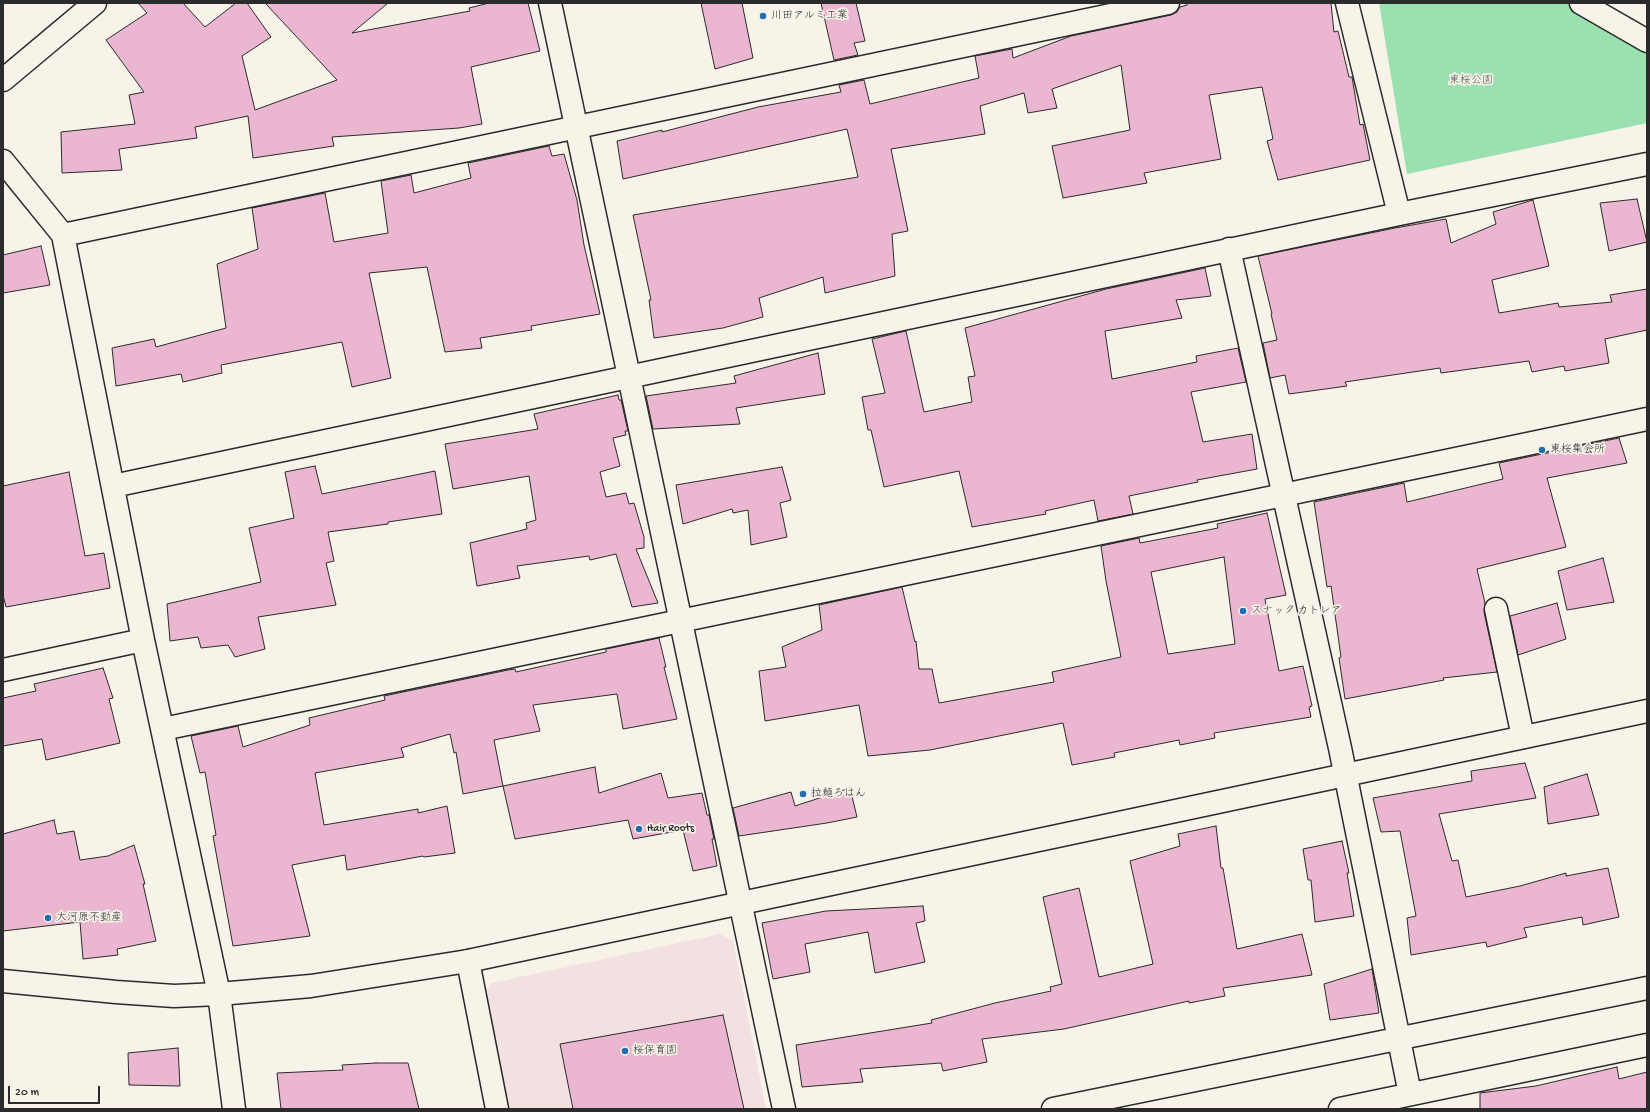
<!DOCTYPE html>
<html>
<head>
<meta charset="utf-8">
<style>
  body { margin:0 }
  #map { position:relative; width:1650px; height:1112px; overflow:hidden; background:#f7f3e8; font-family:"Gochi Hand",sans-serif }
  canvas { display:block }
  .frame { position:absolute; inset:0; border:4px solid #2b2b2b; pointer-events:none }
  .scale { position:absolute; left:8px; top:1086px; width:92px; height:18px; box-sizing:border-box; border:2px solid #2b2b2b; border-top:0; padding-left:5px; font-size:12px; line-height:14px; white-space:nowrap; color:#2b2b2b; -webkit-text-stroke:3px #f7f3e8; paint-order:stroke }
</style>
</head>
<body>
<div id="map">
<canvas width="1650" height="1112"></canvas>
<div class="frame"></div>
<div class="scale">20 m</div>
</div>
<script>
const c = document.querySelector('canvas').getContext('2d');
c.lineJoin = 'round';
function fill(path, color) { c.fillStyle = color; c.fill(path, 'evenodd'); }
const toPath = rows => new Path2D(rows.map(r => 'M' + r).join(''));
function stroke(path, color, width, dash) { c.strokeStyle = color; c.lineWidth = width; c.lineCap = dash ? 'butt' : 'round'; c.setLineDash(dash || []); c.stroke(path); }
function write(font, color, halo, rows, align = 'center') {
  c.font = font + ' "Gochi Hand","Klee One",sans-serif'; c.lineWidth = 3.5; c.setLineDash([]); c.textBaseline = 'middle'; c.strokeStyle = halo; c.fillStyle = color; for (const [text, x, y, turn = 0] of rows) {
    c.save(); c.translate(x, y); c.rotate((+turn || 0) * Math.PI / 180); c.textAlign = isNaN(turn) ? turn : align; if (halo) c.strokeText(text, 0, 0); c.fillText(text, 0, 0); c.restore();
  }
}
const built = toPath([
  [720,934,733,941,766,1109,509,1109,484,993,492,983]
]);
const green = toPath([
  [1379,3,1569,3,1647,48,1647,123,1407,174]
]);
const building = toPath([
  [138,3,183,3,205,27,236,3,247,3,271,37,242,56,255,110,337,80,265,3,388,3,352,33,470,11,469,8,489,3,528,3,540,51,471,67,482,124,459,128,332,137,334,146,253,158,248,116,195,127,197,138,119,149,122,170,62,173,61,132,135,124,129,95,144,92,106,40,147,13,138,3],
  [701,3,742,3,753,58,715,69,701,3],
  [821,3,856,3,865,41,854,43,858,55,834,60,821,3],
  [1187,3,1331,3,1334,32,1338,31,1349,77,1352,77,1360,125,1363,124,1370,160,1278,180,1267,141,1273,139,1262,87,1209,95,1221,159,1144,173,1147,183,1063,198,1052,146,1130,130,1121,65,1052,89,1057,108,1028,113,1024,93,980,106,985,134,891,149,908,231,892,234,895,276,825,293,823,277,759,298,763,317,723,328,654,338,649,300,651,300,633,215,858,177,847,129,623,179,617,141,662,130,662,132,758,107,841,92,839,85,864,80,870,104,979,78,975,56,1012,49,1013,58,1071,36,1171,15,1177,12,1180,7,1187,5,1187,3],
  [549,146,552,156,564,154,577,200,584,245,600,314,531,326,532,330,480,338,482,348,445,352,427,267,369,273,391,378,352,387,342,342,221,365,222,373,183,382,181,374,116,386,112,348,154,339,156,347,226,328,217,264,258,249,252,208,325,193,334,242,388,233,381,181,411,175,414,193,471,178,468,163,549,146],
  [1637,199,1647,242,1609,251,1600,203,1637,199],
  [1533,200,1549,266,1492,280,1499,313,1558,303,1559,307,1612,302,1610,295,1647,289,1647,330,1605,339,1609,363,1565,371,1564,366,1532,372,1529,361,1441,373,1440,368,1345,382,1347,386,1289,394,1285,375,1270,378,1263,343,1277,340,1271,314,1272,314,1258,256,1395,228,1446,219,1451,243,1496,224,1493,212,1533,200],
  [41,246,50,285,3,293,3,255,41,246],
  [1205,268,1211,296,1176,300,1182,318,1105,331,1112,379,1197,362,1196,356,1238,348,1246,382,1191,392,1203,442,1252,434,1257,469,1197,480,1198,482,1129,496,1133,514,1098,521,1094,500,1045,511,1046,514,972,527,959,471,884,487,871,430,868,430,862,397,885,393,872,339,906,331,924,412,972,402,968,377,975,376,965,328,1106,289,1205,268],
  [818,353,825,394,736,408,740,424,653,429,646,396,736,383,734,376,818,353],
  [618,395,619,400,621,400,628,431,625,431,626,435,613,438,620,466,600,472,606,497,626,493,629,504,634,503,644,537,644,548,636,549,658,603,632,607,616,554,590,560,589,556,517,566,520,578,477,586,470,543,527,529,526,523,536,520,529,476,453,489,445,444,538,429,534,414,618,395],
  [1619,438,1627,463,1547,478,1566,547,1477,569,1485,603,1484,612,1497,672,1443,678,1444,680,1345,699,1339,658,1341,657,1331,586,1327,587,1314,502,1404,483,1407,502,1503,479,1499,463,1619,438],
  [315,466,322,494,435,471,442,514,388,522,388,524,328,532,334,561,326,563,336,605,258,617,265,649,235,657,228,645,201,648,198,637,170,641,167,604,261,582,249,528,294,518,285,472,315,466],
  [782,467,791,500,780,503,787,537,751,545,748,510,733,513,732,509,683,524,676,485,782,467],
  [69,472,85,556,104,553,110,588,6,607,3,595,3,486,69,472],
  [1267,513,1286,595,1265,599,1279,671,1303,666,1312,706,1309,707,1311,717,1214,733,1215,738,1180,745,1179,740,1114,753,1115,757,1072,765,1063,723,930,750,868,756,859,705,765,721,759,671,786,667,782,647,822,630,819,605,902,587,915,642,916,641,919,669,932,669,939,703,1054,682,1052,672,1121,657,1106,581,1101,546,1139,538,1140,543,1218,528,1217,524,1267,513],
  [1224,557,1235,644,1168,654,1151,572,1224,557],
  [1603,558,1614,602,1567,610,1558,571,1603,558],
  [1557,603,1566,639,1518,655,1510,616,1557,603],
  [659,638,666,667,664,667,677,719,623,729,617,694,533,705,540,731,494,740,503,786,463,794,456,752,454,753,450,734,401,748,404,757,315,773,324,825,418,809,418,813,447,806,455,853,424,857,423,856,347,870,345,855,292,865,310,936,233,946,213,836,216,835,205,772,200,773,191,736,238,726,243,747,310,725,309,718,385,700,384,696,508,670,515,669,516,672,606,652,606,649,659,638],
  [103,668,113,698,109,699,120,743,46,760,42,739,3,746,3,698,36,691,34,684,103,668],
  [1525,763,1536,798,1439,814,1452,861,1458,860,1466,897,1520,886,1566,873,1566,876,1608,868,1619,917,1583,925,1582,917,1524,928,1527,937,1487,947,1486,942,1411,955,1407,918,1416,916,1400,831,1381,832,1373,798,1472,781,1471,771,1525,763],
  [595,767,599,793,661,773,668,798,702,793,707,815,709,815,714,839,712,839,717,866,693,871,683,830,633,839,628,820,515,839,503,786,595,767],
  [1587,774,1599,815,1548,824,1544,787,1587,774],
  [850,788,857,817,827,823,739,836,733,808,791,792,795,806,850,788],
  [54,820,57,834,74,831,80,860,108,856,134,845,145,884,143,884,156,941,117,949,118,955,83,959,80,922,3,931,3,834,54,820],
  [1216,826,1221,868,1223,868,1237,949,1302,934,1312,975,1223,988,1225,996,1189,1003,1189,1001,1064,1029,982,1039,987,1062,943,1071,941,1063,860,1069,863,1082,802,1087,796,1045,932,1023,931,1020,995,1003,1051,991,1050,987,1062,984,1043,897,1079,888,1099,977,1153,964,1130,861,1180,846,1178,834,1216,826],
  [1342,841,1349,873,1347,873,1354,916,1315,922,1311,880,1308,880,1303,849,1342,841],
  [923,906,925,921,916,923,925,962,875,973,868,932,805,944,810,972,773,979,762,923,826,911,923,906],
  [1372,969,1379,1013,1330,1020,1324,984,1372,969],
  [723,1015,744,1109,573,1109,560,1044,723,1015],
  [178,1048,180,1086,129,1085,128,1053,178,1048],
  [376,1063,408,1063,419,1109,281,1109,277,1073,343,1070,342,1065,376,1063],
  [1617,1067,1619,1079,1647,1072,1647,1109,1480,1109,1480,1093,1536,1086,1617,1067]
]);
const street = toPath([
  [550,3,784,1109],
  [1347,3,1399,214],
  [1581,3,1647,41],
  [3,161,63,235,143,640,219,994,234,1109],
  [63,235,1168,3],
  [1229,249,1340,748,1410,1094],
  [113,486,1399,214,1647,164],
  [1496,609,1523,737],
  [3,670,143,640],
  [163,729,1647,419],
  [468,961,497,1109],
  [1053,1109,1647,988],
  [1340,1109,1647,1045]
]);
const secondary = toPath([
  [3,80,95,3],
  [3,981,116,992,174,996,219,994,311,986,468,961,1647,711]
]);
const markers = [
  [763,16,4,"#1f6fb2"],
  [1542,450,4,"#1f6fb2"],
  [1243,611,4,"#1f6fb2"],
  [803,794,4,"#1f6fb2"],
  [639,829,4,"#1f6fb2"],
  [48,918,4,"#1f6fb2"],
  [625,1051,4,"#1f6fb2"]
];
const poiNames = [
  ["川田アルミ工業",771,16],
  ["東桜集会所",1550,450],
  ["スナック カトレア",1251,611],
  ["拉麺ろはん",811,794],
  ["Hair Roots",647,829],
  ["大河原不動産",56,918],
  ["桜保育園",633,1051]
];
const parkNames = [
  ["東桜公園",1471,81]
];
fill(built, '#f3e1e1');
fill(green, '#9be1af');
fill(building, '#ebb6d0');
stroke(building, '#2b2b2b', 1);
stroke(street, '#2b2b2b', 25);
stroke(secondary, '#2b2b2b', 25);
stroke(street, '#f7f3e8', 22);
stroke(secondary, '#f7f3e8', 22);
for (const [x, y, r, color] of markers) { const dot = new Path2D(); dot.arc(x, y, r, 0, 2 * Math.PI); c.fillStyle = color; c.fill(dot); stroke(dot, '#f7f3e8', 1.5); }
write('11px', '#2b2b2b', '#f7f3e8', poiNames, 'left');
write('11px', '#47584c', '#f7f3e8', parkNames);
</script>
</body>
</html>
